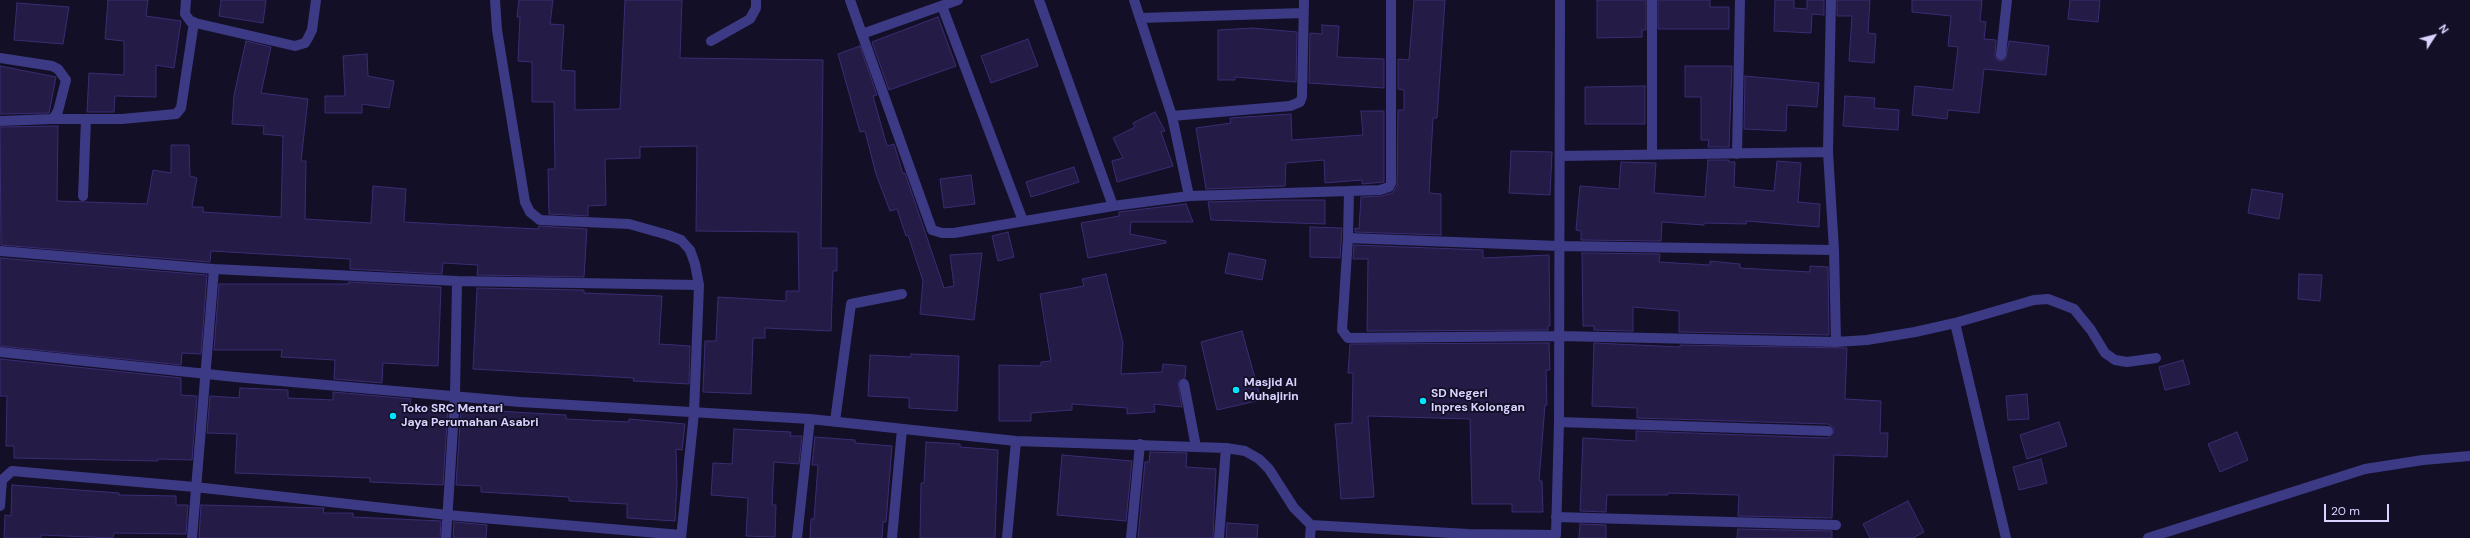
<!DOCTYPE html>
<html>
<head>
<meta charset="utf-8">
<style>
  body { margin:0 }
  #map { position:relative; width:2470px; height:538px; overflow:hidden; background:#130f26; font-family:"DM Sans",sans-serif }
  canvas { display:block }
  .north { position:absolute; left:2414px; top:16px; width:40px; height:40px; -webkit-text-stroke:3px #130f26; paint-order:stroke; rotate:54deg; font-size:11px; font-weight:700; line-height:16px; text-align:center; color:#d9d4ff }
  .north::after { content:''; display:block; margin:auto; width:14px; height:18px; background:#d9d4ff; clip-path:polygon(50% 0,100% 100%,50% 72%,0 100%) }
  .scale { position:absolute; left:2324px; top:504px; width:65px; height:18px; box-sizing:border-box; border:2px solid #d9d4ff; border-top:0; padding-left:5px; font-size:12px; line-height:14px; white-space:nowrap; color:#d9d4ff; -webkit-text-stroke:3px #130f26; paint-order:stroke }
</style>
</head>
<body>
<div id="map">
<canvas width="2470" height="538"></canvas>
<div class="north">N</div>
<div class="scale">20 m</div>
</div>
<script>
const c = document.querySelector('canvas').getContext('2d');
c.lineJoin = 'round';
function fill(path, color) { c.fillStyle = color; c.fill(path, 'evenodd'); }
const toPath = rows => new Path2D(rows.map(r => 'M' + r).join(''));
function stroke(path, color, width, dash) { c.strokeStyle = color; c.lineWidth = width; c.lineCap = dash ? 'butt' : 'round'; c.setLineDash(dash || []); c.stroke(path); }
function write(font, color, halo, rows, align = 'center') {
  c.font = font + ' "DM Sans",sans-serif'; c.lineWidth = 3.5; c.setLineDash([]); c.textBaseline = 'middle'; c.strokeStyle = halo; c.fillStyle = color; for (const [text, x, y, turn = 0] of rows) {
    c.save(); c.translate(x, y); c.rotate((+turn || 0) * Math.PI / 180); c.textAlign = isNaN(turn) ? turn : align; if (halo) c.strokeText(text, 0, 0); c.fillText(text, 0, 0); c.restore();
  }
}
const building = toPath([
  [108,0,148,0,146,16,181,21,174,68,156,65,156,97,115,96,114,112,87,112,89,73,124,75,124,41,105,39,108,0],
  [221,0,266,0,263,23,219,16,221,0],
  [519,0,553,0,550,24,564,25,561,70,575,71,575,110,620,109,625,0,682,0,680,58,823,60,821,248,837,248,837,271,833,271,831,331,765,328,765,338,753,338,751,394,703,392,705,341,716,341,718,297,786,301,786,291,799,291,798,232,696,231,697,146,640,147,640,158,605,159,606,205,588,206,588,216,549,214,548,169,555,169,554,102,532,102,532,62,518,61,520,17,517,17,519,0],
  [1414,0,1445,0,1437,118,1433,118,1429,193,1441,194,1441,235,1355,232,1355,228,1359,229,1361,197,1382,196,1392,193,1397,186,1398,110,1404,110,1404,90,1398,89,1398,59,1409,60,1414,0],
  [1597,0,1646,0,1646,30,1642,30,1642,37,1597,38,1597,0],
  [1658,0,1710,0,1710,7,1729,7,1729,29,1658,29,1658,0],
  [1775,0,1794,0,1794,8,1807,9,1807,0,1824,0,1824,15,1812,14,1811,33,1774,31,1775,0],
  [1837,0,1870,0,1868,33,1876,34,1874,63,1849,61,1852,16,1837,16,1837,0],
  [1912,0,1982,0,1980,21,1986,22,1984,39,1996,40,1995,55,1997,60,2003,61,2006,58,2009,41,2049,46,2046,75,1984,69,1979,113,1948,110,1947,119,1912,115,1915,86,1953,90,1958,47,1948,46,1951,16,1912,12,1912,0],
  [2070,0,2100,0,2098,22,2068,19,2070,0],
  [17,3,69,7,63,44,14,40,17,3],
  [938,17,956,66,889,90,872,42,938,17],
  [1322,25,1339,26,1337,57,1384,59,1384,88,1309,83,1310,33,1322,34,1322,25],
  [1253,28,1297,32,1296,82,1235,77,1235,80,1218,80,1218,30,1253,28],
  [1028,39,1038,66,991,83,981,56,1028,39],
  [246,41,271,47,261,93,308,99,301,161,306,161,305,219,371,223,373,186,406,189,404,222,538,229,539,226,587,229,584,277,477,275,478,265,443,263,442,274,350,269,350,259,211,251,210,262,1,245,0,127,58,126,57,201,147,204,153,170,171,173,171,145,189,145,190,176,197,178,192,207,203,207,203,212,281,217,283,136,263,134,264,126,232,124,234,95,246,41],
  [860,46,877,95,873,96,887,146,894,144,903,174,905,173,944,288,954,286,950,255,982,253,974,320,920,314,923,281,908,235,906,236,897,209,890,211,876,174,865,131,860,132,838,54,860,46],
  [367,54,368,76,394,81,389,108,362,104,362,113,325,113,325,96,345,96,343,56,367,54],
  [0,66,56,77,49,113,0,114,0,66],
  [1685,66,1732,66,1729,147,1708,147,1709,140,1701,140,1701,97,1685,97,1685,66],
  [1745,76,1819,83,1817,107,1787,105,1786,131,1744,129,1745,76],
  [1645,86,1645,124,1585,124,1585,87,1645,86],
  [1845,96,1875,98,1874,108,1899,110,1898,130,1843,126,1845,96],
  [1361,111,1384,111,1384,182,1362,184,1362,180,1325,183,1324,160,1286,163,1285,186,1206,189,1196,128,1231,123,1230,118,1291,114,1292,140,1363,135,1361,111],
  [1155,112,1165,131,1161,132,1173,166,1117,182,1112,161,1123,158,1113,138,1135,127,1133,123,1155,112],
  [1511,151,1552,152,1550,195,1509,193,1511,151],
  [1708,160,1729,160,1729,162,1735,162,1734,187,1774,191,1777,161,1801,163,1798,202,1820,204,1819,227,1747,221,1746,224,1704,223,1704,225,1662,222,1661,241,1581,240,1581,231,1576,230,1580,186,1619,189,1621,162,1656,163,1654,193,1705,197,1708,160],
  [1074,167,1079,182,1031,197,1026,182,1074,167],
  [971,175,975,204,944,208,940,179,971,175],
  [2252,189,2283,194,2279,219,2248,213,2252,189],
  [1284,200,1325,200,1325,224,1211,220,1208,202,1284,200],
  [1186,204,1193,222,1131,222,1130,234,1166,241,1166,243,1088,258,1081,223,1119,216,1119,212,1186,204],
  [1310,227,1342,228,1340,258,1310,257,1310,227],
  [1008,232,1014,257,998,261,992,236,1008,232],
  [1354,245,1483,250,1483,258,1549,255,1550,326,1548,326,1548,330,1367,331,1368,259,1353,259,1354,245],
  [1229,253,1266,260,1262,280,1225,273,1229,253],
  [1582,253,1660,254,1659,262,1710,265,1710,261,1740,264,1740,268,1810,272,1810,266,1828,267,1829,335,1679,332,1679,311,1633,307,1633,331,1594,330,1594,326,1583,326,1582,253],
  [0,258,207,275,201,354,182,353,181,365,0,346,0,258],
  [1106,274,1123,343,1121,374,1162,372,1163,364,1186,366,1185,378,1178,382,1182,407,1154,404,1155,412,1127,414,1127,408,1072,404,1072,410,1031,413,1031,421,999,421,999,365,1041,366,1041,362,1051,361,1040,294,1084,286,1082,279,1106,274],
  [2299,274,2322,275,2320,301,2298,299,2299,274],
  [349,282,441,287,438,366,383,363,382,383,334,379,335,360,281,357,282,350,214,350,219,284,349,284,349,282],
  [477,288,584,290,584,293,662,296,659,344,690,346,689,384,633,381,634,378,473,369,477,288],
  [1242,331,1261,400,1217,410,1201,342,1242,331],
  [1549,343,1550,370,1546,370,1547,405,1545,405,1539,481,1542,481,1543,512,1512,512,1512,504,1472,504,1470,419,1368,416,1374,497,1341,499,1335,424,1352,423,1353,373,1348,373,1350,344,1549,343],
  [1594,343,1680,347,1680,345,1847,348,1845,399,1881,401,1880,433,1888,433,1887,457,1834,455,1832,518,1738,516,1739,495,1668,493,1668,495,1607,495,1606,512,1580,511,1583,438,1636,441,1636,431,1828,438,1834,432,1834,428,1828,424,1637,418,1637,408,1592,406,1594,343],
  [911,354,959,356,957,411,909,408,909,398,868,396,870,355,911,357,911,354],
  [0,359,181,378,181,395,197,396,192,460,158,459,158,461,14,458,14,446,6,446,7,396,0,396,0,359],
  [2183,360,2190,384,2165,390,2159,367,2183,360],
  [240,388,288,390,288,398,333,400,333,392,411,399,410,406,448,408,443,485,370,482,370,478,235,473,237,434,207,433,210,396,239,398,240,388],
  [2027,394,2029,419,2008,420,2006,396,2027,394],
  [461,409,566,415,566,419,629,422,629,419,685,424,682,450,676,449,677,483,675,521,627,518,627,504,569,501,569,497,481,492,481,486,456,485,461,409],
  [2059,422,2067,446,2027,459,2020,435,2059,422],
  [734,429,791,432,790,436,802,436,799,464,774,462,772,505,776,505,775,537,746,536,748,498,711,495,713,463,732,464,734,429],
  [2237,432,2248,460,2220,472,2208,444,2237,432],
  [815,437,855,440,855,443,892,446,886,522,883,522,882,538,810,538,811,519,814,519,818,465,812,465,815,437],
  [926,442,960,444,960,447,998,450,995,538,920,538,921,483,924,483,926,442],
  [1150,452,1187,453,1186,467,1216,469,1213,538,1138,538,1145,462,1149,462,1150,452],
  [1062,455,1132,461,1126,521,1057,515,1062,455],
  [2041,459,2047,483,2019,490,2013,467,2041,459],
  [12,485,119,493,119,495,176,496,176,505,188,505,186,534,114,533,113,538,41,535,41,538,4,538,5,515,11,516,12,485],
  [1908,501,1924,532,1913,538,1870,538,1863,524,1908,501],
  [201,505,324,508,323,513,353,513,353,517,441,521,440,538,199,538,201,505],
  [454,522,487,525,486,538,453,538,454,522],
  [1227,523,1258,525,1257,538,1226,538,1227,523],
  [1580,524,1606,525,1606,538,1579,538,1580,524],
  [1738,529,1832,531,1832,538,1737,538,1738,529]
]);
const service = toPath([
  [711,41,750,19,756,8,756,0]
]);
const minor = toPath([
  [186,0,185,14,191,22,295,46,305,43,308,38,312,30,316,0],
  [495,0,497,30,525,202,530,212,540,220,629,224,668,235,681,240,690,250,695,264,699,285],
  [850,0,862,34],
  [958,0,862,34,932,230,942,233,954,233,1113,206,1189,196,1349,191,1348,238],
  [1039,0,1113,206],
  [1134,0,1172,116,1189,196],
  [1831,0,1828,152,1834,250,1836,342],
  [942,6,1023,221],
  [1140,18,1303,13],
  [2001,55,2007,0],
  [0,58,52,66,58,69,66,80,58,111,53,119,0,121],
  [1172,116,1290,106,1300,102,1302,97,1304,0],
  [53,119,122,119,176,114,181,108,194,22],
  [1652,153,1652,0],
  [1737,154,1740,0],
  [1560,156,1828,152],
  [1349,191,1380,190,1389,187,1391,183,1391,0],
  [83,196,86,119],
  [1834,250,1559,246,1348,238,1342,330,1348,338,1559,336,1836,342,1867,340,1915,332,1955,323,2034,300,2048,299,2074,309,2091,330,2105,353,2115,360,2127,362,2156,358],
  [0,251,214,269,457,281,699,285,694,413,681,538],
  [1955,323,2006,538],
  [0,352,235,377,520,402,810,419,1016,441,1226,448,1245,451,1259,459,1269,469,1294,508,1311,525,1468,534,1556,535,1559,422,1560,0],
  [1184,384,1196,447],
  [835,421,851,304,902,294],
  [1559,422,1828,431],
  [0,506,2,480,12,471,195,487,447,515,681,535],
  [1556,517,1836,525],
  [192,538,214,269],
  [446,538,455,395,457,281],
  [797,538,810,419],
  [892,538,902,429],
  [1007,538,1016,441],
  [1131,538,1140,444],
  [1219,538,1226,448],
  [1310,538,1311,525],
  [2148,538,2365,469,2423,460,2470,456]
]);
const markers = [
  [1236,390,4,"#00e5ff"],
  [1423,401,4,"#00e5ff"],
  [393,416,4,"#00e5ff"]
];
const poiNames = [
  ["Masjid Al",1244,383],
  ["Muhajirin",1244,397],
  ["SD Negeri",1431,394],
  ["Inpres Kolongan",1431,408],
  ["Toko SRC Mentari",401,409],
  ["Jaya Perumahan Asabri",401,423]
];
fill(building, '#241b47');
stroke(building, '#3b2d73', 1);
stroke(service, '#3d3a85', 10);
stroke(minor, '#3d3a85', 10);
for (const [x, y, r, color] of markers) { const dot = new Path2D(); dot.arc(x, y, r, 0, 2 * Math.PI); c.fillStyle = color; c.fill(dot); stroke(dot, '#130f26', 1.5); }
write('bold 12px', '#d9d4ff', '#130f26', poiNames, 'left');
</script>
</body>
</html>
